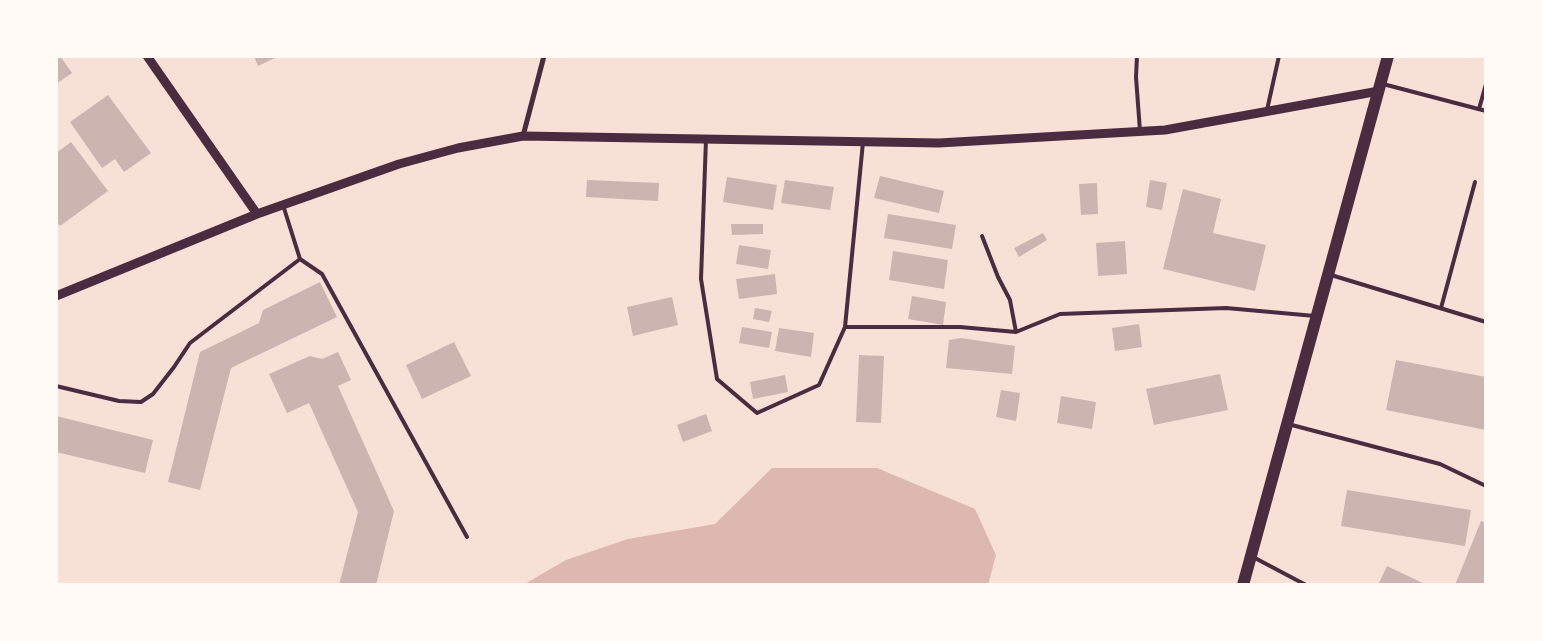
<!DOCTYPE html>
<html>
<head>
<meta charset="utf-8">
<style>
  body { margin:0 }
  #map { position:relative; width:1542px; height:641px; overflow:hidden; background:#f7e1d7; font-family:Cabin,sans-serif }
  canvas { display:block }
  .frame { position:absolute; inset:0; border:58px solid #fffaf5; pointer-events:none }
</style>
</head>
<body>
<div id="map">
<canvas width="1542" height="641"></canvas>
<div class="frame"></div>
</div>
<script>
const c = document.querySelector('canvas').getContext('2d');
c.lineJoin = 'round';
function fill(path, color) { c.fillStyle = color; c.fill(path, 'evenodd'); }
const toPath = rows => new Path2D(rows.map(r => 'M' + r).join(''));
function stroke(path, color, width, dash) { c.strokeStyle = color; c.lineWidth = width; c.lineCap = dash ? 'butt' : 'round'; c.setLineDash(dash || []); c.stroke(path); }
const water = toPath([
  [772,468,877,468,975,509,996,555,988,585,523,585,566,560,628,539,715,524]
]);
const building = toPath([
  [56,56,60,56,72,73,56,84],
  [254,56,279,56,258,66],
  [108,95,151,153,124,172,115,159,102,168,70,122],
  [71,142,108,191,60,226,56,221,56,153],
  [880,176,944,191,939,213,874,198],
  [727,177,777,185,773,210,723,202],
  [587,180,659,183,658,201,586,197],
  [785,180,834,187,830,210,781,203],
  [1150,180,1167,183,1162,210,1146,207],
  [1097,183,1098,214,1081,215,1079,184],
  [1183,189,1221,199,1213,233,1266,245,1255,291,1163,269],
  [888,214,956,225,952,249,884,238],
  [731,224,763,224,763,234,732,235],
  [1043,233,1047,240,1019,257,1014,248],
  [1125,241,1127,274,1098,276,1096,243],
  [739,245,771,250,768,269,736,264],
  [893,251,948,260,944,289,889,280],
  [775,274,777,294,739,299,736,279],
  [320,282,337,317,231,368,200,490,168,482,200,352,259,323,263,310],
  [912,296,946,302,943,325,908,319],
  [672,297,678,325,633,336,627,307],
  [755,308,772,311,769,322,753,319],
  [1139,324,1142,347,1115,351,1112,328],
  [742,327,772,332,769,348,739,343],
  [779,328,814,333,811,357,775,351],
  [961,338,1015,346,1012,374,946,368,949,340],
  [454,342,471,376,422,399,406,365],
  [338,352,351,380,338,386,394,511,376,585,339,585,358,512,309,403,287,413,269,374,310,356,322,359],
  [859,355,884,356,881,423,856,422],
  [1396,360,1486,377,1486,430,1386,410],
  [1220,374,1228,410,1154,425,1146,389],
  [785,375,788,392,753,399,750,382],
  [1001,390,1020,393,1016,421,996,417],
  [1061,396,1096,402,1092,429,1057,423],
  [706,414,712,431,683,442,677,425],
  [56,416,153,440,145,473,56,452],
  [1347,490,1471,510,1465,546,1341,526],
  [1481,521,1486,523,1486,585,1455,585],
  [1387,566,1427,585,1378,585]
]);
const service = toPath([
  [1137,56,1136,77,1140,131],
  [1383,84,1486,111],
  [1479,109,1486,84],
  [1267,110,1279,56],
  [706,139,701,279,717,379,757,413,819,385,845,327],
  [863,142,845,327,960,327,1016,332],
  [283,205,300,259,322,274,467,537],
  [982,236,998,277,1010,300,1016,332,1060,314,1226,308,1315,316],
  [1331,275,1486,322],
  [1441,308,1475,182],
  [56,386,119,401,141,402,153,394,174,367,190,343,300,259],
  [1288,424,1440,464,1486,486],
  [1253,557,1306,585]
]);
const minor = toPath([
  [523,136,544,56]
]);
const tertiary = toPath([
  [147,56,257,214],
  [56,296,257,214,399,164,458,148,523,136,939,143,1165,130,1379,91]
]);
const primary = toPath([
  [1243,585,1388,56]
]);
fill(water, '#dcb8b0');
fill(building, '#ccb4b1');
stroke(service, '#4a2c40', 4);
stroke(minor, '#4a2c40', 5);
stroke(tertiary, '#4a2c40', 9);
stroke(primary, '#4a2c40', 12);
</script>
</body>
</html>
